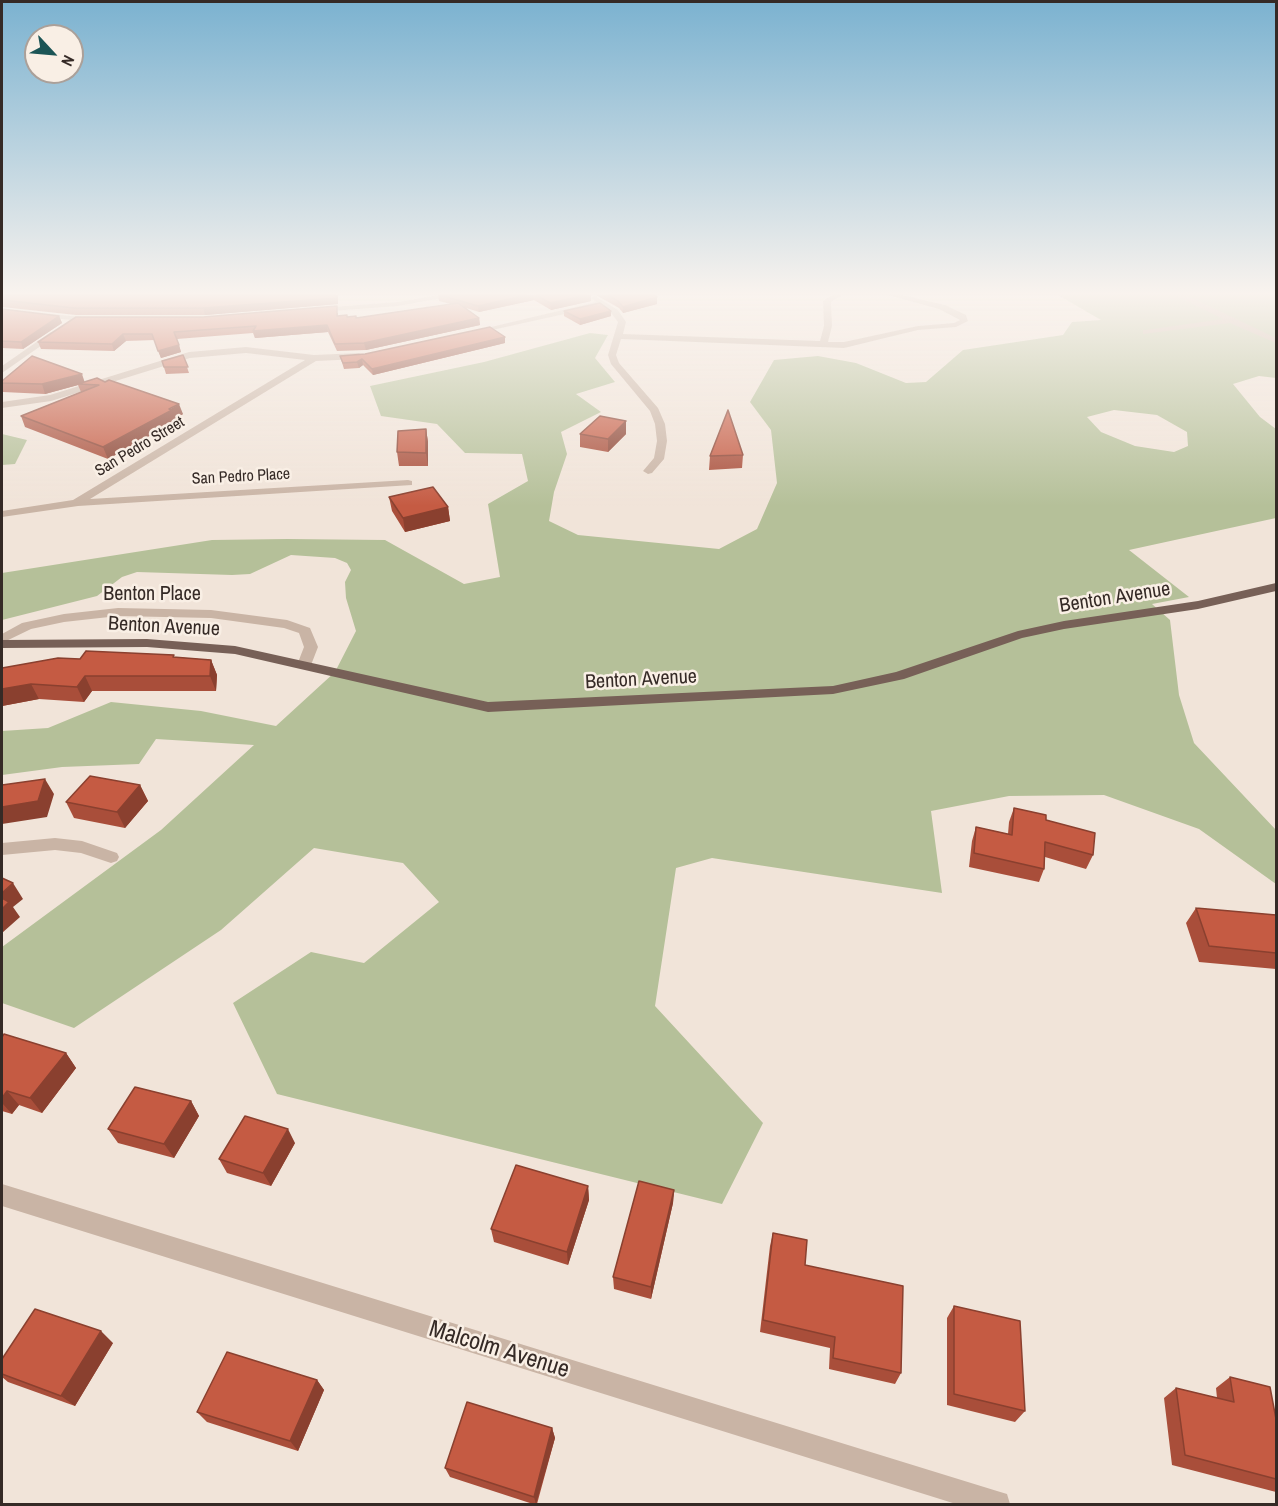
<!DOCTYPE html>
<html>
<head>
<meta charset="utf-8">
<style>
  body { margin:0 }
  #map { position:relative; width:1278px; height:1506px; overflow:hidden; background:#f1e4d9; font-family:"Archivo Narrow",sans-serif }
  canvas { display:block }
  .frame { position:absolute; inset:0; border:3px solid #352a26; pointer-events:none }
  .north { position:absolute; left:24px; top:24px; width:60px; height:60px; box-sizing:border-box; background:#f9efe5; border:2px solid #aba099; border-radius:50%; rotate:116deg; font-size:16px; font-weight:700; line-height:24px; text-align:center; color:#352a26 }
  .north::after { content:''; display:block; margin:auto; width:21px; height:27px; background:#1c5556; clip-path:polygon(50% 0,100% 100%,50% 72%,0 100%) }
</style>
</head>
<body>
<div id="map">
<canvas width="1278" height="1506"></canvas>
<div class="frame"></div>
<div class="north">N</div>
</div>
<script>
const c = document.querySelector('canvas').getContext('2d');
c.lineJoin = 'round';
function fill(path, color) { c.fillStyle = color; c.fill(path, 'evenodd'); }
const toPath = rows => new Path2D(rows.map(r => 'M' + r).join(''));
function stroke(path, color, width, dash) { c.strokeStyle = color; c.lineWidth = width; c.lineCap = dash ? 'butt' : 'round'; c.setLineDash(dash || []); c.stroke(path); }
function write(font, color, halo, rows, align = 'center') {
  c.font = font + ' "Archivo Narrow",sans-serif'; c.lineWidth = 5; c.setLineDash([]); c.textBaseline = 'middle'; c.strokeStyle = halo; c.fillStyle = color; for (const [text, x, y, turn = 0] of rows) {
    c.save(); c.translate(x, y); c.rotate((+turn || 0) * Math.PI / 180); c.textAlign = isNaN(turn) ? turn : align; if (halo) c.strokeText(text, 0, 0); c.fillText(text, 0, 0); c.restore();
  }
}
const green = toPath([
  [1058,295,1276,295,1276,378,1259,376,1233,384,1260,417,1276,429,1276,518,1129,550,1189,597,1152,604,1170,620,1179,695,1194,743,1276,830,1276,884,1199,829,1104,795,1009,796,931,811,942,893,712,858,676,868,655,1006,763,1123,722,1204,277,1094,233,1003,311,952,364,963,439,902,403,863,314,848,221,930,74,1028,2,1003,2,947,161,830,254,745,156,739,139,764,62,767,2,775,2,731,48,728,111,702,201,711,276,726,335,672,356,631,346,598,345,582,351,570,347,563,335,558,291,555,250,574,232,575,137,572,122,577,97,596,2,620,2,573,212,540,287,539,385,540,464,584,500,577,488,504,528,481,522,454,465,453,437,424,381,416,370,386,484,362,590,333,608,335,595,358,615,382,576,394,601,412,561,432,567,454,554,492,549,521,578,535,719,549,757,529,777,483,771,430,750,402,774,360,818,356,856,363,906,383,926,382,963,350,1063,335,1072,322,1101,320],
  [1114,410,1157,415,1187,432,1188,446,1174,452,1135,446,1101,432,1087,417],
  [2,434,27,440,15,464,2,465]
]);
const minor = toPath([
  [439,295,459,295,398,306,319,312,315,310,319,308,398,302,439,295],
  [832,295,842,295,831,302,832,326,828,342,844,342,918,326,954,323,960,320,939,309,888,295,902,295,945,305,966,315,968,321,956,327,918,330,844,348,621,339,616,355,619,363,658,408,665,424,667,441,664,459,652,473,648,474,643,471,654,458,657,441,655,424,650,411,611,364,608,355,618,322,612,314,601,306,474,334,470,332,596,302,591,298,595,296,618,310,626,322,623,334,820,341,824,326,823,301,832,295],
  [1175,295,1186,295,1276,338,1276,343,1230,323,1143,334,1143,330,1146,330,1223,319,1175,295],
  [2,309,91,318,95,320,91,322,2,313,2,309],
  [51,332,58,334,2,373,2,366,51,332],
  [246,347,314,355,359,353,363,356,359,359,316,361,90,499,408,480,412,481,412,485,78,506,2,517,2,511,73,500,305,360,246,353,190,358,51,401,2,408,2,402,50,395,189,352,246,347],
  [118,608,211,610,287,620,310,628,318,647,311,665,304,669,297,665,304,647,299,633,284,628,211,618,118,616,64,622,31,629,2,643,2,634,22,623,64,614,118,608],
  [55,838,82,841,117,853,119,857,117,861,111,863,81,853,55,850,2,855,2,843,55,838],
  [2,1184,997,1491,1007,1494,1010,1504,956,1504,2,1206,2,1184]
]);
const major = toPath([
  [1276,583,1276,591,1198,609,1064,629,1022,638,904,679,833,694,488,712,235,654,147,647,2,648,2,640,147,639,235,646,488,702,833,686,896,672,1018,631,1064,621,1198,601,1276,583]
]);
const wall = toPath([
  [2,295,338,295,338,304,205,315,76,315,2,307],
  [438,295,592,295,591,296,591,301,551,310,534,300,479,312,466,308,479,318,480,325,366,350,337,351,328,332,255,338,253,333,177,339,181,352,161,358,155,340,126,341,114,351,41,349,38,342,203,317,338,313,338,316,356,318,451,304,439,301],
  [596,295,655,295,657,297,657,304,623,313,619,308],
  [2,309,59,316,62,323,23,349,2,348],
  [564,311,611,316,580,325,564,316],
  [505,343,373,375,363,365,359,368,344,369,340,356],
  [183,355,189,373,166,374,162,361],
  [2,381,105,382,183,414,175,419,176,421,108,459,25,427,21,416,81,392,78,385,45,394,3,392,2,390],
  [426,429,428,442,428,466,399,466,397,452],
  [580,434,626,434,608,452,580,447],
  [743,455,742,468,709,470,710,456],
  [389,497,448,507,450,521,405,532,392,511],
  [175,657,211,660,217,675,216,691,92,691,84,702,39,699,2,706,2,668,80,659],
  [140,785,148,801,125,828,74,818,66,802],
  [1014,808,1046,820,1093,855,1086,869,1045,857,1044,869,1039,882,969,867,972,841,976,827,1008,834,1009,822],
  [1196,908,1276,915,1276,969,1199,962,1186,923],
  [2,1037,66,1053,76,1068,42,1113,19,1105,12,1114,2,1111],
  [191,1101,199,1116,174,1158,118,1143,108,1129],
  [295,1143,271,1186,227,1173,219,1159],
  [588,1186,589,1200,568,1265,494,1242,491,1229],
  [674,1190,673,1203,651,1299,614,1289,613,1277],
  [773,1233,805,1265,901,1373,895,1384,829,1369,830,1348,760,1332,770,1246],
  [954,1306,1025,1411,1015,1422,947,1405,947,1318],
  [113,1343,75,1406,8,1382,2,1377,2,1359],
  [1230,1377,1276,1419,1276,1492,1172,1465,1164,1398,1176,1388,1217,1398,1216,1388],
  [317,1380,324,1390,298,1451,207,1422,197,1412],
  [552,1428,555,1438,537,1504,533,1504,450,1477,445,1468]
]);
const shadedWall = toPath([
  [336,295,338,295,338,304,205,315,203,308],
  [527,295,533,295,534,300,479,312,478,306],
  [587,295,592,295,591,296,591,301,551,310,550,303],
  [657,297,657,304,623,313,623,307],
  [611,311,611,316,580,325,580,319],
  [59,316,62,323,23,349,21,342],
  [479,318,480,325,366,350,364,343],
  [327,325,328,332,255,338,253,331],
  [123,334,126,341,114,351,112,344],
  [505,337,505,343,373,375,372,369],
  [179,345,181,352,161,358,158,351],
  [362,359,363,365,359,368,357,362],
  [82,374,85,383,78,384,78,385,45,394,42,384],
  [179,404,183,414,175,419,176,421,108,459,103,447],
  [626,421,626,434,608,452,608,439],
  [426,429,428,442,428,466,426,453],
  [448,507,450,521,405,532,403,518],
  [211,660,217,675,216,691,210,676],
  [85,676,92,691,84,702,77,687],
  [31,684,39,699,2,706,2,689],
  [45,779,54,794,47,817,2,824,2,807],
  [140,785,148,801,125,828,117,812],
  [13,883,23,899,13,907,20,917,2,933,2,893],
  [66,1053,76,1068,42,1113,30,1098],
  [7,1091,19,1105,12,1114,2,1103,2,1098],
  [191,1101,199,1116,174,1158,164,1144],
  [288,1129,295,1143,271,1186,263,1173],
  [588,1186,589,1200,568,1265,567,1252],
  [674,1190,673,1203,651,1299,651,1287],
  [101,1331,113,1343,75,1406,61,1396],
  [317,1380,324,1390,298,1451,290,1441],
  [552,1428,555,1438,536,1504,534,1497]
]);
const building = toPath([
  [2,295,336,295,337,298,203,308,74,308,2,300,2,295],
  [440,295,527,295,478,306,440,295],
  [536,295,587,295,550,303,536,295],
  [608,295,655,295,657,297,623,307,619,302,608,295],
  [458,303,479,318,364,343,335,344,327,325,253,331,256,326,174,332,179,345,158,351,152,334,123,334,112,344,38,342,76,317,203,317,337,306,337,316,347,315,347,317,356,316,356,318,458,303],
  [600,303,611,311,580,319,564,311,600,303],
  [2,309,59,316,21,342,2,341,2,309],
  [490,327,505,337,372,369,362,359,357,362,343,363,340,356,365,354,490,327],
  [183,355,188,367,164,367,162,361,183,355],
  [32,356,82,374,42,384,2,383,2,381,32,356],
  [97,378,105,382,109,380,179,404,169,409,172,410,103,447,21,416,99,385,78,384,97,378],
  [728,410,743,455,710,456,728,410],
  [600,416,626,421,608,439,580,434,600,416],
  [426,429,426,453,397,452,398,431,426,429],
  [433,487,448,507,403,518,389,497,433,487],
  [86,651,174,655,173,657,211,660,210,676,85,676,77,687,31,684,2,689,2,668,58,658,80,659,86,651],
  [90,776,140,785,117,812,66,802,90,776],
  [45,779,38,801,2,807,2,785,45,779],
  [1014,808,1046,815,1046,820,1095,833,1093,855,1045,842,1044,869,974,853,976,827,1012,835,1014,808],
  [2,878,13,883,2,893,2,878],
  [2,898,9,902,2,909,2,898],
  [1196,908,1276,915,1276,953,1209,946,1196,908],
  [4,1034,66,1053,30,1098,7,1091,2,1098,2,1037,4,1034],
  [135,1087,191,1101,164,1144,108,1129,135,1087],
  [245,1116,288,1129,263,1173,219,1159,245,1116],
  [516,1165,588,1186,567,1252,491,1229,516,1165],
  [639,1181,674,1190,651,1287,613,1277,639,1181],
  [773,1233,807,1240,805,1265,903,1286,901,1373,833,1358,835,1337,763,1320,773,1233],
  [954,1306,1020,1321,1025,1411,954,1394,954,1306],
  [35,1309,101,1331,61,1396,2,1374,2,1359,35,1309],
  [227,1352,317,1380,290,1441,197,1412,227,1352],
  [1230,1377,1270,1387,1276,1419,1276,1479,1185,1455,1176,1388,1234,1402,1230,1377],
  [467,1402,552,1428,534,1497,445,1468,467,1402]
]);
const farStreetnames = [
  ["San Pedro Street",140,447,-31],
  ["San Pedro Place",241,477,-3]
];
const streetNames = [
  ["Benton Place",152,595],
  ["Benton Avenue",1115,598,-9],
  ["Benton Avenue",164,627,3],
  ["Benton Avenue",641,680,-3]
];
const nearStreetnames = [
  ["Malcolm Avenue",499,1350,17]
];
fill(green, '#b5c099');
fill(minor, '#c9b4a5');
fill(major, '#776057');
fill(wall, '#a94e3a');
fill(shadedWall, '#8a402f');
fill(building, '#c55b43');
stroke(building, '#8a402f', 1.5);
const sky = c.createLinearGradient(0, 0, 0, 506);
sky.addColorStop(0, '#7bb2d0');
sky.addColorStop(0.58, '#f9f3ee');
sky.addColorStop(1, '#f9f3ee00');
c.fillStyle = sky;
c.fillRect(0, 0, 1278, 506);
write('16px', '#352a26', '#f9efe5', farStreetnames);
write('20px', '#352a26', '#f9efe5', streetNames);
write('24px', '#352a26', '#f9efe5', nearStreetnames);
</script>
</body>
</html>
